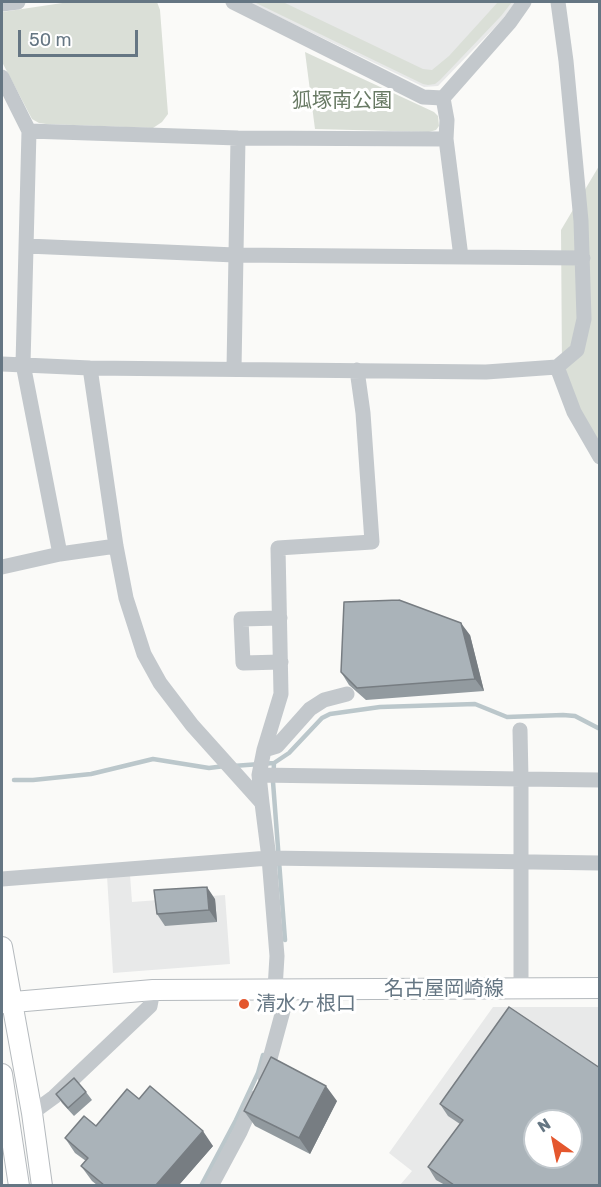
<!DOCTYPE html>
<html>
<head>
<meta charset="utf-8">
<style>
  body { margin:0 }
  #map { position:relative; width:601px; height:1187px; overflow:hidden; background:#fafaf8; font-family:Rubik,sans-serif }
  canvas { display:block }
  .frame { position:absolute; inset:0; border:3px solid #657683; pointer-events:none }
  .north { position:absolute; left:523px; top:1109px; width:60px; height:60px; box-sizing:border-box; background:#fff; border:2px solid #c1c8cd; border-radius:50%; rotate:327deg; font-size:16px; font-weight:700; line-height:24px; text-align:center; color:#657683 }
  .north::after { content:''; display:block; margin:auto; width:21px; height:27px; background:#e4572e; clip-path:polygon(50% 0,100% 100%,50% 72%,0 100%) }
  .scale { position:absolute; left:18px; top:30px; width:120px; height:27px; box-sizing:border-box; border:3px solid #657683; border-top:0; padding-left:8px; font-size:18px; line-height:21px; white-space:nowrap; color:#657683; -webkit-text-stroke:4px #fff; paint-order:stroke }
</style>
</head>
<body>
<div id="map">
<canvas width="601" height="1187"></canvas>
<div class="frame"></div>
<div class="north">N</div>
<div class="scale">50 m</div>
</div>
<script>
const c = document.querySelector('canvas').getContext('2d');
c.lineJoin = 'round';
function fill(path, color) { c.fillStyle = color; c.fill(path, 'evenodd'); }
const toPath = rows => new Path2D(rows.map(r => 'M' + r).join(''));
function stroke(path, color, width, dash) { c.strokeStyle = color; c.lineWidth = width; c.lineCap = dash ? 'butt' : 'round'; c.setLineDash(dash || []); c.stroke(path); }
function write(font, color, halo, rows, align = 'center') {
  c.font = font + ' Rubik,"Noto Sans JP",sans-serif'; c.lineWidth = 6; c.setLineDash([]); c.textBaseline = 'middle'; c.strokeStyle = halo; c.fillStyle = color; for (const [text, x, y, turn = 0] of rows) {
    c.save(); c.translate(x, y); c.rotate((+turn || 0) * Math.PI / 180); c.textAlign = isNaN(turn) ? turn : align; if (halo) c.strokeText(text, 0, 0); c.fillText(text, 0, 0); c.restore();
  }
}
const built = toPath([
  [248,2,515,2,504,18,438,86,424,87],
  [130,875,132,902,225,895,230,964,113,973,107,876],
  [493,1007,599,1007,599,1185,400,1185,412,1171,389,1153],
  [535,1121,571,1121,571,1157,535,1157]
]);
const green = toPath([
  [69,2,157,2,160,10,168,114,162,122,153,128,46,124,39,123,32,119,2,62,2,12],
  [254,2,283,2,423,69,432,70,449,56,498,2,512,2,501,16,440,80,435,84,428,85,423,84],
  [305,52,434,112,438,116,439,126,436,130,429,132,315,129],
  [599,166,599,445,588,429,562,366,561,230]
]);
const stream = toPath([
  [233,766,274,763],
  [14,780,33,780,91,774,153,759,209,768,225,766],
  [285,940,273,782,274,763,289,753,322,718,330,714,380,707,475,704,507,717,563,715,575,716,600,729],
  [201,1186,236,1120,258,1073,263,1055]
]);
const minor = toPath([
  [233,2,423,97,443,98],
  [2,4,18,2],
  [2,77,29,131,23,364,60,554],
  [443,98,447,120,446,139,461,257],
  [443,98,510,22,524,2],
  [29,131,238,138,446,139],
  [27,246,235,255,583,258],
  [2,364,90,368,486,372,557,367,577,350,584,319,581,221,566,61,558,2],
  [557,367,574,412,600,457],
  [90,368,116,546,126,598,144,654,160,683,192,725,262,803,259,775,264,750,281,694,278,548,372,542,363,413,357,370],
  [234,369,238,138],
  [2,567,60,554,116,546],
  [280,618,241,619,243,663,281,662],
  [520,730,521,779,600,780],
  [264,750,277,746,310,709,324,700,347,694],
  [259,775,521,779,521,988],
  [262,803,269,858,277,956,275,989],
  [2,879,269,858,600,863],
  [265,1077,284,1007,285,989],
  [32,1113,54,1097,150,1006,153,990],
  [211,1186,240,1132,255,1098]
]);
const major = toPath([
  [2,947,32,1113,42,1186],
  [2,1003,153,990,600,988],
  [2,1074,19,1186]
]);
const wall = toPath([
  [470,635,484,691,366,700,349,685,341,672],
  [215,899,217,922,165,926,157,914],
  [86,1092,92,1100,74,1116,62,1103,56,1094],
  [139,1099,213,1146,179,1185,97,1185,92,1181,81,1166,86,1161,75,1153,65,1138,96,1126],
  [337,1101,310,1154,255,1126,244,1111],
  [440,1104,600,1185,445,1185,436,1180,428,1167,460,1124,448,1116]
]);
const shadedWall = toPath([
  [461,623,470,635,484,691,475,679],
  [207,887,215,899,217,922,209,910],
  [326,1086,337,1101,310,1154,299,1138],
  [203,1131,213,1146,179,1185,156,1185]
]);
const building = toPath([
  [399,600,461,623,475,679,357,688,341,672,344,602,399,600],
  [207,887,209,910,157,914,154,890,207,887],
  [509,1007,600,1068,600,1185,454,1185,428,1167,463,1120,440,1104,509,1007],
  [535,1121,571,1121,571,1157,535,1157,535,1121],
  [271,1057,326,1086,299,1138,244,1111,271,1057],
  [74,1078,86,1092,68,1108,56,1094,74,1078],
  [150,1086,203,1131,156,1185,104,1185,81,1166,88,1158,65,1138,84,1116,96,1126,127,1089,139,1099,150,1086]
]);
const markers = [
  [244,1004,6,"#e4572e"]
];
const parkNames = [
  ["狐塚南公園",342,101]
];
const streetNames = [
  ["名古屋岡崎線",444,989]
];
const poiNames = [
  ["清水ヶ根口",256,1004]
];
fill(built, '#e8e9e9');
fill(green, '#dadfd7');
stroke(stream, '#bbc7cb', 4.5);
stroke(major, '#b5babe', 22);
stroke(minor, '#c3c8cc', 15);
stroke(major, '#fff', 20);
fill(wall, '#929a9f');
fill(shadedWall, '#777d82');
fill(building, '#aab3b9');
stroke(building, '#777d82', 1.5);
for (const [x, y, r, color] of markers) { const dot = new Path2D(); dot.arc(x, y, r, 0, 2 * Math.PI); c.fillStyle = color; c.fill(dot); stroke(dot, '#fff', 2); }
write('20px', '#687a64', '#fff', parkNames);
write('20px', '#657683', '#fff', streetNames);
write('20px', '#657683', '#fff', poiNames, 'left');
</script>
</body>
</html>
